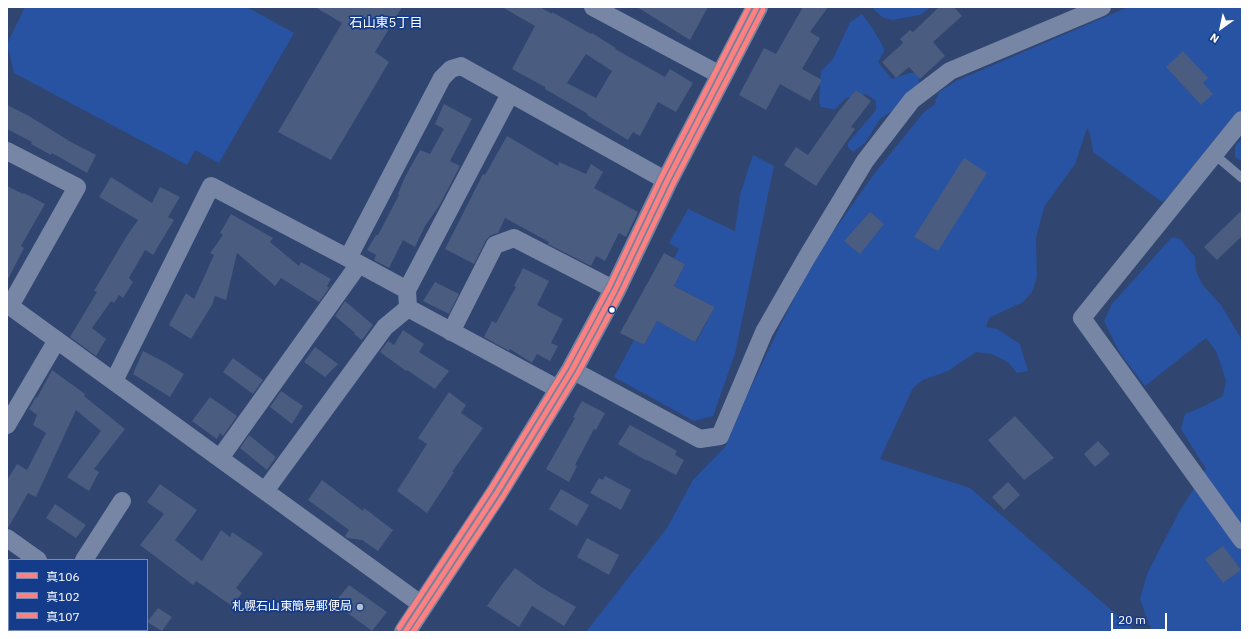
<!DOCTYPE html>
<html>
<head>
<meta charset="utf-8">
<style>
  body { margin:0 }
  #map { position:relative; width:1249px; height:639px; overflow:hidden; background:#304570; font-family:"IBM Plex Sans","Noto Sans JP",sans-serif }
  canvas { display:block }
  .frame { position:absolute; inset:0; border:8px solid #fff; pointer-events:none }
  .legend { position:absolute; left:8px; top:559px; width:140px; height:72px; box-sizing:border-box; background:#153c8b; border:1px solid #738ab9; margin:0; padding:5px 7px; list-style:none; font-size:12px; color:#fff }
  .legend li { display:flex; align-items:center; gap:8px; height:20px }
  .legend b { width:20px; border:1px solid #738ab9 }
  .north { position:absolute; left:1201px; top:8px; width:40px; height:40px; -webkit-text-stroke:3px #153c8b; paint-order:stroke; rotate:213deg; font-size:11px; font-weight:700; line-height:16px; text-align:center; color:#fff }
  .north::after { content:''; display:block; margin:auto; width:14px; height:18px; background:#fff; clip-path:polygon(50% 0,100% 100%,50% 72%,0 100%) }
  .scale { position:absolute; left:1111px; top:613px; width:56px; height:18px; box-sizing:border-box; border:2px solid #fff; border-top:0; padding-left:5px; font-size:12px; line-height:14px; white-space:nowrap; color:#fff; -webkit-text-stroke:3px #153c8b; paint-order:stroke }
</style>
</head>
<body>
<div id="map">
<canvas width="1249" height="639"></canvas>
<div class="frame"></div>
<ul class="legend">
<li><b style="height:5px;background:#ff8080"></b>真106</li>
<li><b style="height:5px;background:#ff8080"></b>真102</li>
<li><b style="height:5px;background:#ff8080"></b>真107</li>
</ul>
<div class="north">N</div>
<div class="scale">20 m</div>
</div>
<script>
const c = document.querySelector('canvas').getContext('2d');
c.lineJoin = 'round';
function fill(path, color) { c.fillStyle = color; c.fill(path, 'evenodd'); }
const toPath = rows => new Path2D(rows.map(r => 'M' + r).join(''));
function stroke(path, color, width, dash) { c.strokeStyle = color; c.lineWidth = width; c.lineCap = dash ? 'butt' : 'round'; c.setLineDash(dash || []); c.stroke(path); }
function write(font, color, halo, rows, align = 'center') {
  c.font = font + ' "IBM Plex Sans","Noto Sans JP",sans-serif'; c.lineWidth = 3.5; c.setLineDash([]); c.textBaseline = 'middle'; c.strokeStyle = halo; c.fillStyle = color; for (const [text, x, y, turn = 0] of rows) {
    c.save(); c.translate(x, y); c.rotate((+turn || 0) * Math.PI / 180); c.textAlign = isNaN(turn) ? turn : align; if (halo) c.strokeText(text, 0, 0); c.fillText(text, 0, 0); c.restore();
  }
}
const green = toPath([
  [25,7,247,7,294,33,219,163,195,150,187,165,14,73,7,44],
  [874,7,931,7,920,15,892,20,882,17,873,9],
  [1128,7,1242,7,1242,107,1241,112,1228,123,1167,198,1162,202,1093,152,1090,134,1087,128,1075,164,1044,207,1036,238,1037,277,1032,292,1023,302,989,318,986,327,997,329,1020,344,1028,371,1017,373,1009,363,992,354,976,352,948,371,923,380,913,388,880,459,970,488,1131,627,1135,632,586,632,667,528,693,480,725,447,745,400,780,326,806,276,826,242,874,174,924,112,934,105,939,92,956,81],
  [862,14,873,29,885,50,878,62,892,79,909,73,919,72,919,85,903,104,880,119,865,143,853,152,848,147,848,143,876,110,876,101,866,94,846,98,834,110,832,109,821,107,819,102,821,71,833,59,850,22],
  [1242,138,1242,161,1235,157,1235,146],
  [753,155,774,166,735,354,713,416,694,421,614,377,634,340,644,345,657,321,696,342,715,307,674,286,685,264,674,258,679,249,669,243,688,209,735,231,740,195],
  [1172,237,1180,239,1195,257,1196,271,1202,284,1221,305,1242,340,1242,632,1152,632,1140,599,1147,574,1179,512,1206,469,1181,429,1185,414,1202,407,1223,396,1226,380,1216,351,1206,338,1145,386,1120,353,1104,321,1112,304]
]);
const building = toPath([
  [315,7,402,7,375,52,389,62,331,160,278,132,342,23],
  [502,7,540,7,552,14,552,12,591,34,592,33,616,48,615,49,665,77,670,69,693,83,676,112,658,102,640,136,633,132,628,140,587,115,588,114,545,89,545,87,512,69,535,26],
  [586,54,612,71,596,98,567,83],
  [637,7,708,7,690,40],
  [803,7,828,7,810,32,820,38,802,69,822,80,810,101,780,84,766,110,739,95,764,48,776,54],
  [939,7,954,7,962,16,933,42,945,56,920,79,909,67,896,78,882,62,903,43,900,39,910,30,913,32],
  [1183,51,1208,78,1203,83,1213,94,1201,105,1166,67],
  [856,90,871,101,851,127,855,129,834,159,816,186,784,165,796,147,808,155,838,112],
  [444,104,472,119,450,161,460,166,439,206,425,226,415,247,403,240,389,268,374,260,376,255,367,250,376,235,378,235,399,195,398,194,405,177,420,150,430,154,444,129,435,124],
  [7,105,29,116,71,142,96,155,87,173,52,153,51,155,31,144,32,142,7,129],
  [507,136,558,166,559,162,586,174,591,164,603,172,594,188,638,212,626,237,619,233,605,261,596,256,591,266,548,244,549,242,505,218,498,233,491,235,486,240,474,264,445,249,483,174,485,175],
  [964,158,987,173,938,251,914,237],
  [111,177,152,203,160,187,180,197,168,217,174,220,153,255,145,250,129,278,133,282,123,298,119,295,114,303,111,301,92,328,106,339,96,356,70,337,97,292,94,291,128,234,138,220,99,197],
  [7,186,23,194,24,193,45,204,21,246,24,248,7,281],
  [1242,210,1242,236,1217,260,1204,247],
  [870,212,884,224,860,254,844,241],
  [231,214,273,238,270,242,299,266,301,262,331,279,327,286,329,288,319,302,281,278,275,286,237,253,226,300,215,296,212,305,191,339,169,325,186,293,194,299,214,255,210,253,223,235,220,233],
  [664,253,685,264,674,286,715,307,695,342,657,321,644,345,620,333],
  [523,268,549,281,537,305,563,319,551,343,558,346,550,361,537,354,532,363,510,349,509,351,484,337,492,321,496,323,516,287,514,286],
  [435,282,459,294,449,314,423,301],
  [345,301,373,325,362,340,354,334,355,333,335,316],
  [403,330,424,344,419,352,449,371,435,389,407,370,406,371,380,352,388,341,394,345],
  [315,347,338,364,325,377,304,362],
  [143,351,166,363,184,374,170,397,133,374],
  [233,358,263,380,253,394,223,372],
  [52,370,85,394,84,396,125,429,94,469,99,472,89,491,67,477,101,431,76,410,36,497,28,493,8,528,7,528,7,480,17,464,27,470,46,433,33,425,37,415,29,409,36,397,37,398],
  [281,391,303,406,292,424,270,407],
  [449,392,466,405,461,413,483,428,452,472,454,472,427,513,397,491,427,444,418,438],
  [210,397,237,416,223,436,220,433,217,439,192,421],
  [582,401,605,413,596,430,594,429,575,465,577,466,569,482,546,469,575,418,573,417],
  [1015,416,1054,458,1024,480,988,440],
  [630,425,677,451,675,455,684,460,676,475,647,460,647,461,618,444],
  [249,435,276,457,267,470,240,448],
  [1098,441,1110,454,1095,467,1084,454],
  [605,476,631,490,621,510,590,493,599,478,603,480],
  [322,480,363,511,364,508,393,530,378,551,362,540,347,538,345,536,349,530,308,500],
  [1008,482,1020,495,1004,510,992,497],
  [160,484,197,510,175,540,202,561,221,530,230,537,232,532,263,553,236,588,242,593,232,606,196,581,193,585,140,545,164,514,147,502],
  [561,489,589,505,577,526,549,509],
  [55,504,86,525,76,538,46,518],
  [587,538,619,555,609,575,577,557],
  [1223,546,1241,570,1223,583,1205,559],
  [515,568,541,587,576,607,564,626,532,606,519,627,487,606,500,587],
  [349,585,387,612,372,631,334,603],
  [158,608,172,617,162,631,147,622]
]);
const service = toPath([
  [1215,155,1242,178]
]);
const minor = toPath([
  [593,7,722,76],
  [1242,120,1082,318,1242,540],
  [7,151,77,187,10,306],
  [348,258,407,290,408,308,560,390],
  [407,290,510,94],
  [7,304,422,605],
  [451,332,495,245,514,238,615,290],
  [572,370,700,439,720,436,764,332,807,257,865,161,912,100,950,71,1102,7],
  [114,381,211,186,348,258,442,78,451,69,461,66,667,181],
  [7,425,57,340],
  [220,458,359,264],
  [265,491,385,327,408,308],
  [7,538,38,560],
  [84,560,122,501],
  [134,630,136,632],
  [30,632,32,630]
]);
const trunk = toPath([
  [405,632,496,494,572,370,615,290,667,181,757,7]
]);
const bus1 = toPath([
  [405,632,496,494,572,370,615,290,667,181,757,7]
]);
const bus2 = toPath([
  [413,632,502,498,578,373,621,293,673,184,763,10]
]);
const bus3 = toPath([
  [399,628,490,490,566,367,609,287,661,178,749,7]
]);
const markers = [
  [612,310,3.5,"#fff"],
  [360,607,4,"#b7becd"]
];
const poiNames = [
  ["札幌石山東簡易郵便局",352,607]
];
const neighbourhoodNames = [
  ["石山東5丁目",386,23]
];
fill(green, '#2852a2');
fill(building, '#4a5c7f');
stroke(service, '#7786a5', 9);
stroke(minor, '#7786a5', 18);
stroke(trunk, '#72819f', 22);
stroke(bus1, '#ff8080', 5);
stroke(bus2, '#ff8080', 5);
stroke(bus3, '#ff8080', 5);
for (const [x, y, r, color] of markers) { const dot = new Path2D(); dot.arc(x, y, r, 0, 2 * Math.PI); c.fillStyle = color; c.fill(dot); stroke(dot, '#153c8b', 1.5); }
write('12px', '#fff', '#153c8b', poiNames, 'right');
write('13px', '#fff', '#153c8b', neighbourhoodNames);
</script>
</body>
</html>
